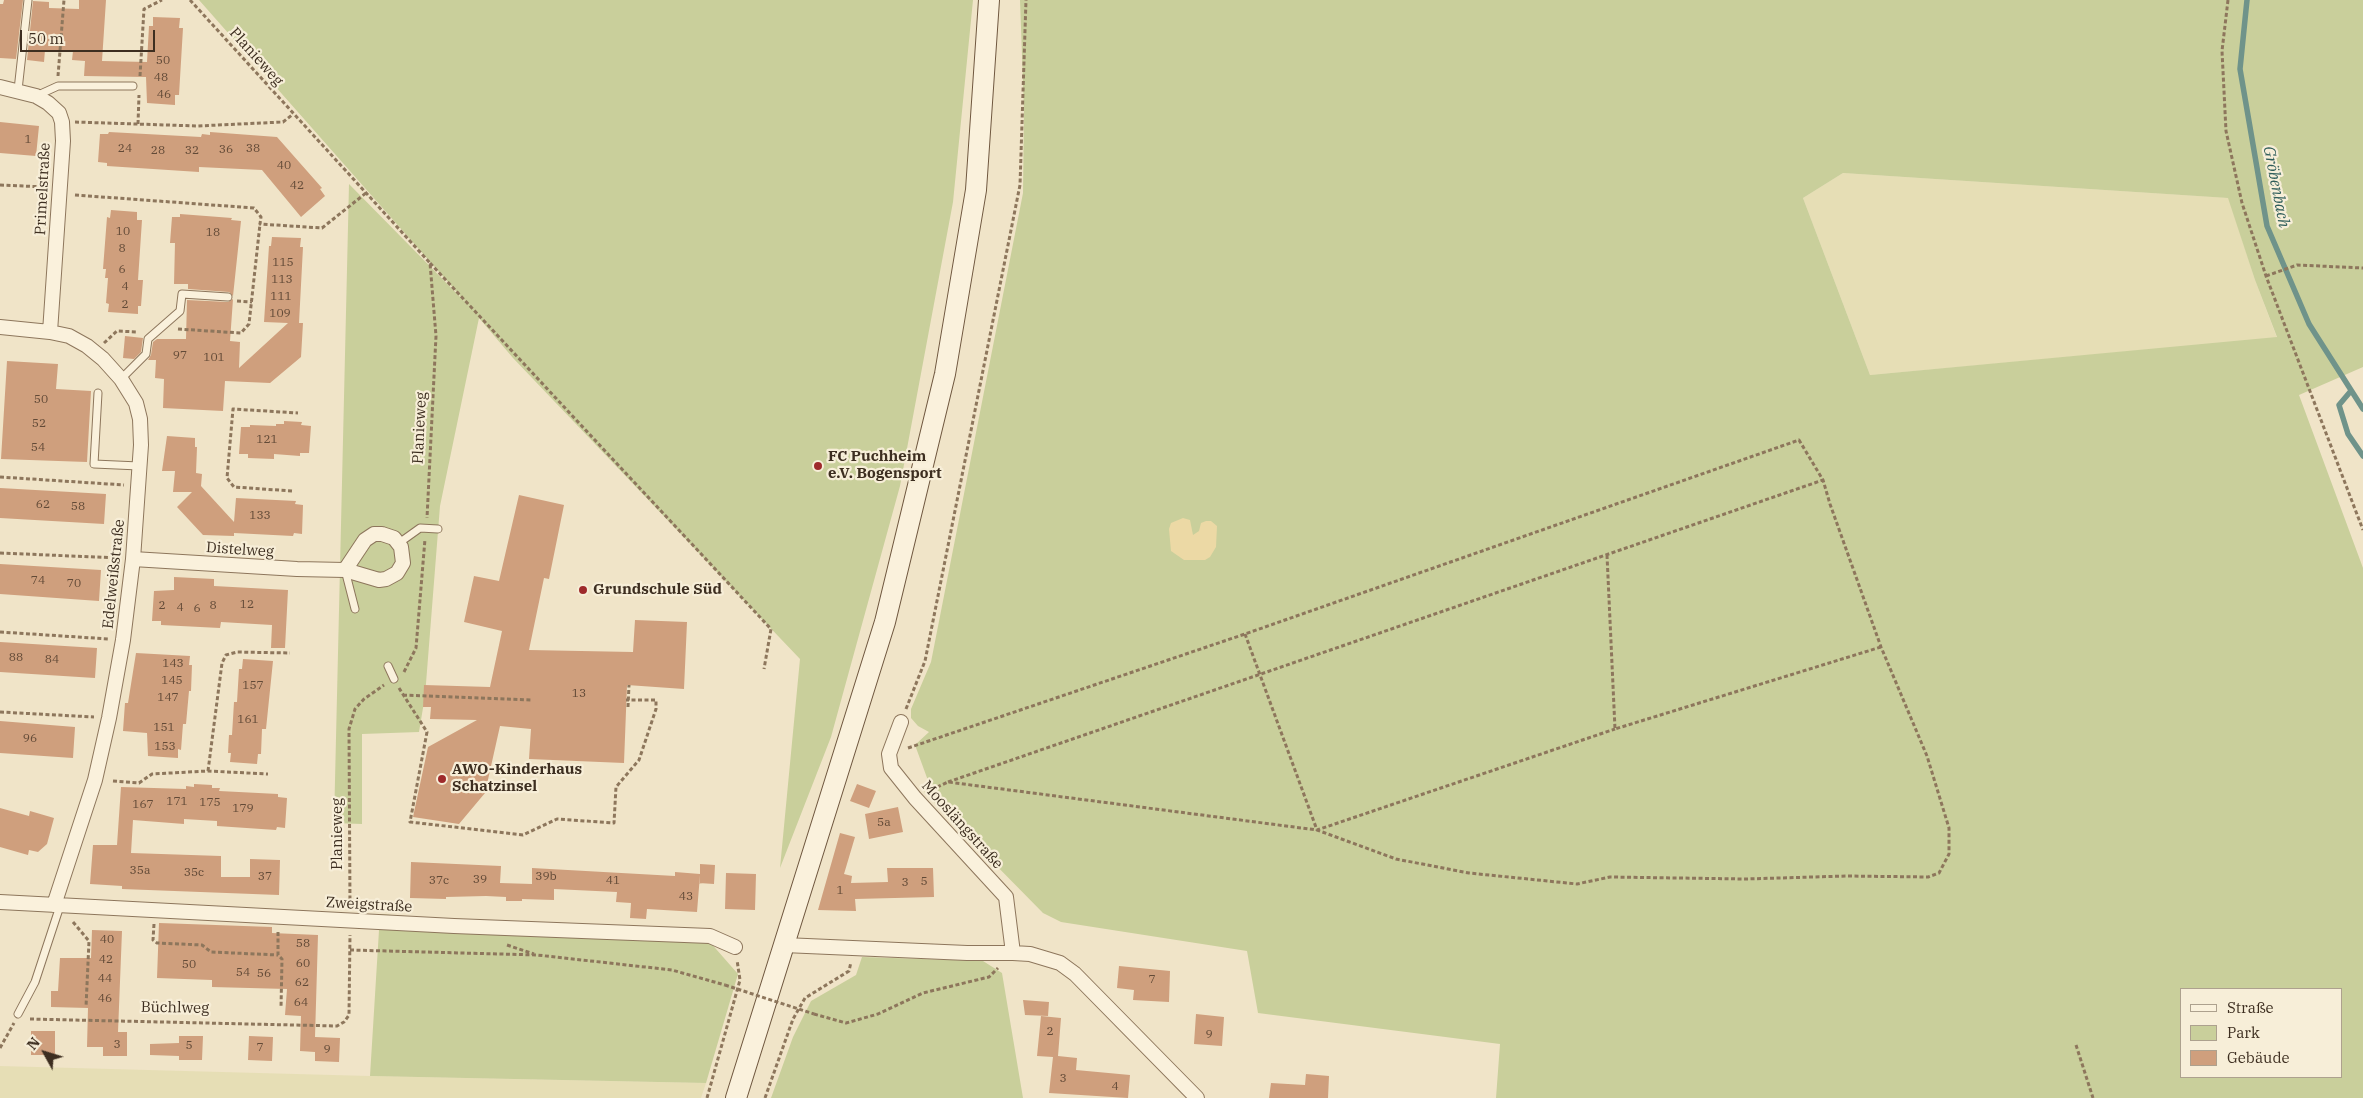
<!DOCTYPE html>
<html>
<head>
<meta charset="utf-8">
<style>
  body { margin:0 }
  #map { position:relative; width:2363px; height:1098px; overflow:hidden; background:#f0e4c8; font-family:"IBM Plex Serif",serif }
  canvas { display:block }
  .legend { position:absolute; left:2180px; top:988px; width:162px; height:90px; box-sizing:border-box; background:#f7eed8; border:1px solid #ada18e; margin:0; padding:6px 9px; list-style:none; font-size:15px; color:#3d2e20 }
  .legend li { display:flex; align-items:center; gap:10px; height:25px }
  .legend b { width:25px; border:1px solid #ada18e }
  .north { position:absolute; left:20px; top:1028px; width:50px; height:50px; -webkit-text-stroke:4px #f7eed8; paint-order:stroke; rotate:309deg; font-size:14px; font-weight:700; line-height:20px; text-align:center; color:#3d2e20 }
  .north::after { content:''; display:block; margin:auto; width:18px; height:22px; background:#3d2e20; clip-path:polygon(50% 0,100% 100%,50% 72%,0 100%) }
  .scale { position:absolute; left:20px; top:30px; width:135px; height:22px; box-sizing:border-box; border:2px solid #3d2e20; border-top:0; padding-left:6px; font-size:15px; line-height:18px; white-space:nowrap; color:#3d2e20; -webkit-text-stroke:4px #f7eed8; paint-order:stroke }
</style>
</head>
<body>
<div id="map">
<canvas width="2363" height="1098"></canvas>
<ul class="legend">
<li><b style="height:6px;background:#faf1dc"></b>Straße</li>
<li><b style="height:14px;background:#c9cf9b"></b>Park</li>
<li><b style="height:14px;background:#cf9f7d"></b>Gebäude</li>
</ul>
<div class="north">N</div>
<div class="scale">50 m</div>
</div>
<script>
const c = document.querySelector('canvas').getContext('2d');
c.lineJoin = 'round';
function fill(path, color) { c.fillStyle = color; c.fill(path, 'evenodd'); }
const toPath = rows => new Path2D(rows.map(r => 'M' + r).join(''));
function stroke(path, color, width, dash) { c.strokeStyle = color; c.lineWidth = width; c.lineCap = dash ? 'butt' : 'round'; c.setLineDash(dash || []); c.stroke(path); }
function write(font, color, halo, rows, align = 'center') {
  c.font = font + ' "IBM Plex Serif",serif'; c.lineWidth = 4.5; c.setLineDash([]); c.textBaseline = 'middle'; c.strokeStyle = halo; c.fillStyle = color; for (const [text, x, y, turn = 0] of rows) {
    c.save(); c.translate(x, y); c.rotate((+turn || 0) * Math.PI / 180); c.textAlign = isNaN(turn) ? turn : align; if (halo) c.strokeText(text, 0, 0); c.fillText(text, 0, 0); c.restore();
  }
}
const farmland = toPath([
  [1843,173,2229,198,2255,280,2277,338,1870,375,1803,198],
  [0,1066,370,1076,706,1083,701,1098,0,1098]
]);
const green = toPath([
  [199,0,973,0,953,202,900,486,831,737,780,868,800,659,513,358,479,318,440,506,425,696,419,732,362,734,362,824,334,823,349,184,470,307],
  [1020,0,2363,0,2363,367,2299,395,2363,568,2363,1098,1496,1098,1500,1044,1258,1013,1247,951,1061,922,1043,913,924,792,930,786,915,745,929,732,918,726,911,718,911,709,931,662,1023,193,1024,111],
  [1843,173,2228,198,2255,280,2277,337,1870,375,1803,198],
  [2182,989,2342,989,2342,1077,2182,1077],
  [380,914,709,941,738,974,706,1083,370,1076],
  [862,957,983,961,1002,973,1023,1098,771,1098,793,1037,811,1001,856,975]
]);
const sand = toPath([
  [1183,518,1190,520,1193,535,1199,531,1201,523,1206,521,1211,521,1217,526,1216,547,1210,557,1205,560,1184,560,1171,551,1169,529,1171,523]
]);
const stream = toPath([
  [2247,0,2240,69,2267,226,2309,324,2363,409],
  [2350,392,2339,405,2348,434,2363,456]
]);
const building = toPath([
  [4,0,23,0,16,59,0,58,0,4,3,4],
  [79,0,106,0,102,61,147,62,149,26,153,26,153,17,180,18,179,28,183,28,179,95,175,95,175,105,147,103,146,77,84,76,85,61,72,60,73,51,45,50,44,62,27,60,33,1,49,2,49,8,79,9],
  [0,122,39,126,36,156,0,153],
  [109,132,201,137,202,134,210,135,210,132,277,137,322,188,320,189,325,196,301,217,262,170,199,167,199,172,107,166,107,163,98,162,100,134,108,134],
  [111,210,137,212,137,220,142,220,138,280,143,280,141,306,138,306,138,314,108,312,109,304,106,303,108,278,105,278,106,269,103,269,107,217,110,218],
  [180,214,232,218,231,220,241,221,233,296,229,292,188,289,188,284,174,284,175,243,170,243,172,217,180,217],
  [272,237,301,238,300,247,303,247,299,323,303,323,301,357,270,383,225,381,223,411,163,408,164,379,155,378,156,360,148,360,151,355,153,342,157,339,186,339,187,300,228,302,233,299,230,341,240,342,239,368,288,323,264,322,269,246,271,246],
  [125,336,143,338,141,352,134,359,123,358],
  [7,361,58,364,56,389,91,391,87,462,1,459],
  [284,421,302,422,301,425,311,426,309,453,300,453,300,456,274,454,274,459,248,458,248,454,239,454,241,427,250,427,250,425,276,426,276,424,284,424],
  [167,436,195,438,195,447,197,447,196,473,202,474,201,486,234,522,236,498,296,501,295,504,303,505,302,534,294,533,293,536,234,533,234,536,203,535,177,507,192,492,173,492,175,471,162,471],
  [0,488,106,494,104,524,0,518],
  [519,495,564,505,549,579,544,578,529,650,633,652,635,620,687,622,684,689,627,685,624,763,529,759,531,729,500,726,485,793,459,824,413,817,428,747,477,720,430,719,431,707,423,707,424,685,490,687,502,631,464,622,474,576,499,581],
  [0,564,101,570,99,601,0,594],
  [174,577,214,579,214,586,288,590,285,648,271,648,272,625,221,622,220,628,161,625,161,621,152,621,154,591,174,590],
  [0,642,97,648,95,678,0,672],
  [136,653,190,656,189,665,192,665,191,691,189,691,186,724,183,724,181,750,178,749,178,758,148,756,147,733,123,731,125,703,128,703],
  [243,659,273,661,266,729,262,729,261,754,258,754,257,764,230,762,231,753,228,753,229,735,232,735,234,702,237,702,239,669,242,669],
  [0,721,75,727,73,758,0,753],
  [194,784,212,785,212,788,220,788,219,791,278,794,278,797,287,798,285,828,277,827,276,830,217,826,217,821,184,819,184,824,133,820,131,853,221,856,221,877,250,877,250,859,280,860,279,895,122,889,122,886,90,884,93,845,117,845,121,787,186,789,186,786,194,787],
  [857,784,876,791,869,808,850,801],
  [898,807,903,832,869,839,865,814],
  [0,808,29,816,30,811,54,818,47,844,38,852,29,850,28,855,0,847],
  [840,833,855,837,844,874,852,876,851,883,888,882,887,868,933,868,934,897,855,899,856,911,818,910],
  [411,862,501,866,500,883,532,884,532,868,675,876,675,872,700,874,700,864,715,865,714,884,699,883,700,875,697,912,647,909,646,919,630,918,631,903,616,902,617,892,554,889,554,900,522,899,522,901,506,901,506,897,486,896,446,897,446,899,410,898],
  [726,873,756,874,755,910,725,909],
  [159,923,272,927,272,933,318,935,315,1037,340,1038,339,1062,315,1061,315,1052,300,1051,301,1016,285,1015,287,989,212,987,212,980,157,978],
  [92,930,122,931,118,1032,127,1032,127,1056,103,1056,103,1047,87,1047,88,1008,51,1007,51,991,58,991,60,958,91,958],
  [1119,966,1170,971,1169,1002,1133,1000,1134,990,1117,988],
  [1023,1000,1049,1002,1048,1016,1025,1015],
  [1196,1014,1224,1017,1222,1046,1194,1044],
  [1041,1016,1061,1018,1058,1056,1077,1058,1076,1070,1130,1075,1128,1098,1049,1093,1053,1057,1037,1056],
  [31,1031,55,1031,55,1055,31,1055],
  [179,1036,203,1036,202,1060,179,1060,179,1056,150,1055,150,1044,179,1043],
  [249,1036,273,1037,272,1061,248,1060],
  [1306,1074,1329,1076,1328,1098,1269,1098,1271,1083,1305,1085]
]);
const path = toPath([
  [190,0,430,263,436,336,427,518],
  [2228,0,2222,51,2226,131,2242,203,2266,276,2363,530],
  [58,76,64,0],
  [140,76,144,9,162,0],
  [75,122,197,126,283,122,292,115],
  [138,124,139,95],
  [0,185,45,187],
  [75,195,254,208,261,217,260,224,322,228,366,193],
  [430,263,771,629,764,669],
  [2266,276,2297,265,2363,268],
  [237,301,252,302],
  [178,329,241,333,249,324,260,224],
  [104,343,117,331,138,332],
  [0,477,124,485],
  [292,491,234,487,227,478,233,409,298,413],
  [0,553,119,558],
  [1607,555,1615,729,1881,647],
  [0,632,109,639],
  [1245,634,1317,830,1615,729],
  [404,672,416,648,425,539],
  [399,688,427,732,410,822,523,835,557,819,614,823,616,787,639,760,656,709,656,700,626,700],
  [403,695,532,700],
  [628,707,629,685],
  [906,709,925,661,1020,185,1026,0],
  [0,712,94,717],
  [908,748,1245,634,1799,440,1823,480,1830,504,1881,647,1927,756,1949,828,1949,854,1939,873,1928,877,1847,876,1745,879,1610,877,1577,884,1469,873,1396,859,1317,830,948,782,929,791],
  [208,771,222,663,226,655,237,652,290,653],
  [113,781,139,783,152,774,208,771,268,774],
  [948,782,1823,480],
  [350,906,349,729,355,709,364,699,384,685],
  [73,922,89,941,86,1007],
  [154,924,153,940,157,943,202,945,211,952,278,955],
  [278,932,278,955,282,959,281,1008],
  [507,945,534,954],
  [350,950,537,955,672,970,725,985],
  [814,1014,846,1023,878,1014,923,993,989,977,998,968],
  [30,1019,337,1026,344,1022,349,1015,350,935],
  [2076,1045,2093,1098],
  [0,1048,14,1023],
  [707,1098,740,980,737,960],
  [765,1098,793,1019,805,998,849,971,851,962]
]);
const lane = toPath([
  [18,90,28,0],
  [36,96,58,86,133,86],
  [121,379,146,354,148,339,180,311,182,294,228,297],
  [98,393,94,464,139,466],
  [399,543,420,528,438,529],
  [345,570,355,609],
  [388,666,394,679],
  [18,1014,35,982,60,906]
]);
const street = toPath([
  [0,87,36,96,48,103,59,113,62,122,63,141,50,332],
  [0,327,50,332,69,336,87,346,103,359,121,379,136,403,140,419,141,445,133,559,123,640,109,718,95,780,54,905],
  [382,534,394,538,401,547,403,563,397,573,386,579,379,580,345,570,365,540,374,534,382,534],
  [133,559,297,569,345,570],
  [901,722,889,754,891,768,915,798,1006,897,1013,953],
  [0,902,454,926,710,936,735,947],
  [784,945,967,953,1013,953,1030,954,1060,963,1075,974,1197,1098]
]);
const secondary = toPath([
  [736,1098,885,622,945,374,976,190,989,0]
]);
const pathBridge = toPath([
  [725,985,814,1014]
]);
const markers = [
  [818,466,5,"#9e2a2b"],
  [583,590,5,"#9e2a2b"],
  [442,779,5,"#9e2a2b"]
];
const numberNames = [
  ["50",163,61],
  ["48",161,78],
  ["46",164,95],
  ["1",28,140],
  ["24",125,149],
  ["38",253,149],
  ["36",226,150],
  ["28",158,151],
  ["32",192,151],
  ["40",284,166],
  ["42",297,186],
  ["10",123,232],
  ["18",213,233],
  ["8",122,249],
  ["115",283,263],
  ["6",122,270],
  ["113",282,280],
  ["4",125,287],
  ["111",281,297],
  ["2",125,305],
  ["109",280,314],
  ["97",180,356],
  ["101",214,358],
  ["50",41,400],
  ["52",39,424],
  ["121",267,440],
  ["54",38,448],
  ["62",43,505],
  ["58",78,507],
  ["133",260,516],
  ["74",38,581],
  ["70",74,584],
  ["12",247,605],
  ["2",162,606],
  ["8",213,606],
  ["4",180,608],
  ["6",197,609],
  ["88",16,658],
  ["84",52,660],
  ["143",173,664],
  ["145",172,681],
  ["157",253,686],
  ["13",579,694],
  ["147",168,698],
  ["161",248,720],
  ["151",164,728],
  ["96",30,739],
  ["153",165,747],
  ["171",177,802],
  ["175",210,803],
  ["167",143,805],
  ["179",243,809],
  ["5a",884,823],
  ["35a",140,871],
  ["35c",194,873],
  ["37",265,877],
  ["39b",546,877],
  ["39",480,880],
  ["37c",439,881],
  ["41",613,881],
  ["5",924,882],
  ["3",905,883],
  ["1",840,891],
  ["43",686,897],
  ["40",107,940],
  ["58",303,944],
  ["42",106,960],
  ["60",303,964],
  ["50",189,965],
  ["54",243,973],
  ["56",264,974],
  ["44",105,979],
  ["7",1152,980],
  ["62",302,983],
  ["46",105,999],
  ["64",301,1003],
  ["2",1050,1032],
  ["9",1209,1035],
  ["3",117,1045],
  ["5",189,1046],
  ["7",260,1048],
  ["9",327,1050],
  ["3",1063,1079],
  ["4",1115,1087]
];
const streetNames = [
  ["Planieweg",256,57,48],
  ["Primelstraße",43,189,-87],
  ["Planieweg",420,428,-87],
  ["Distelweg",240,550,4],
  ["Edelweißstraße",114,574,-84],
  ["Mooslängstraße",962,825,48],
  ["Planieweg",338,834,-90],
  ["Zweigstraße",369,905,3],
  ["Büchlweg",175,1008,1]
];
const poiNames = [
  ["FC Puchheim",828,457],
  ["e.V. Bogensport",828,474],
  ["Grundschule Süd",593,590],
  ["AWO-Kinderhaus",452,770],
  ["Schatzinsel",452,787]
];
const waterNames = [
  ["Gröbenbach",2276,187,79]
];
fill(farmland, '#e6deb5');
fill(green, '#c9cf9b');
fill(sand, '#ecd9a5');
stroke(stream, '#6f938a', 5.5);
fill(building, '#cf9f7d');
stroke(lane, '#8d765c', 9);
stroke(street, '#8d765c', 16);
stroke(secondary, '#6f573f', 22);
stroke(path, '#8d765c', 3, [4, 2.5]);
stroke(lane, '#faf1dc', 7);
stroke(street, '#faf1dc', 14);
stroke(secondary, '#faf1dc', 20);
stroke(pathBridge, '#8d765c', 3, [4, 2.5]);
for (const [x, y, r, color] of markers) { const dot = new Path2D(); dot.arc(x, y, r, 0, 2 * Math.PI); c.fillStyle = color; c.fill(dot); stroke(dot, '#f7eed8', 2); }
write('12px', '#624a37', null, numberNames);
write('15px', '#3d2e20', '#f7eed8', streetNames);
write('bold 15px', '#3d2e20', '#f7eed8', poiNames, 'left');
write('italic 16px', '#2f5d5a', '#f7eed8', waterNames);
</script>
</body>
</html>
